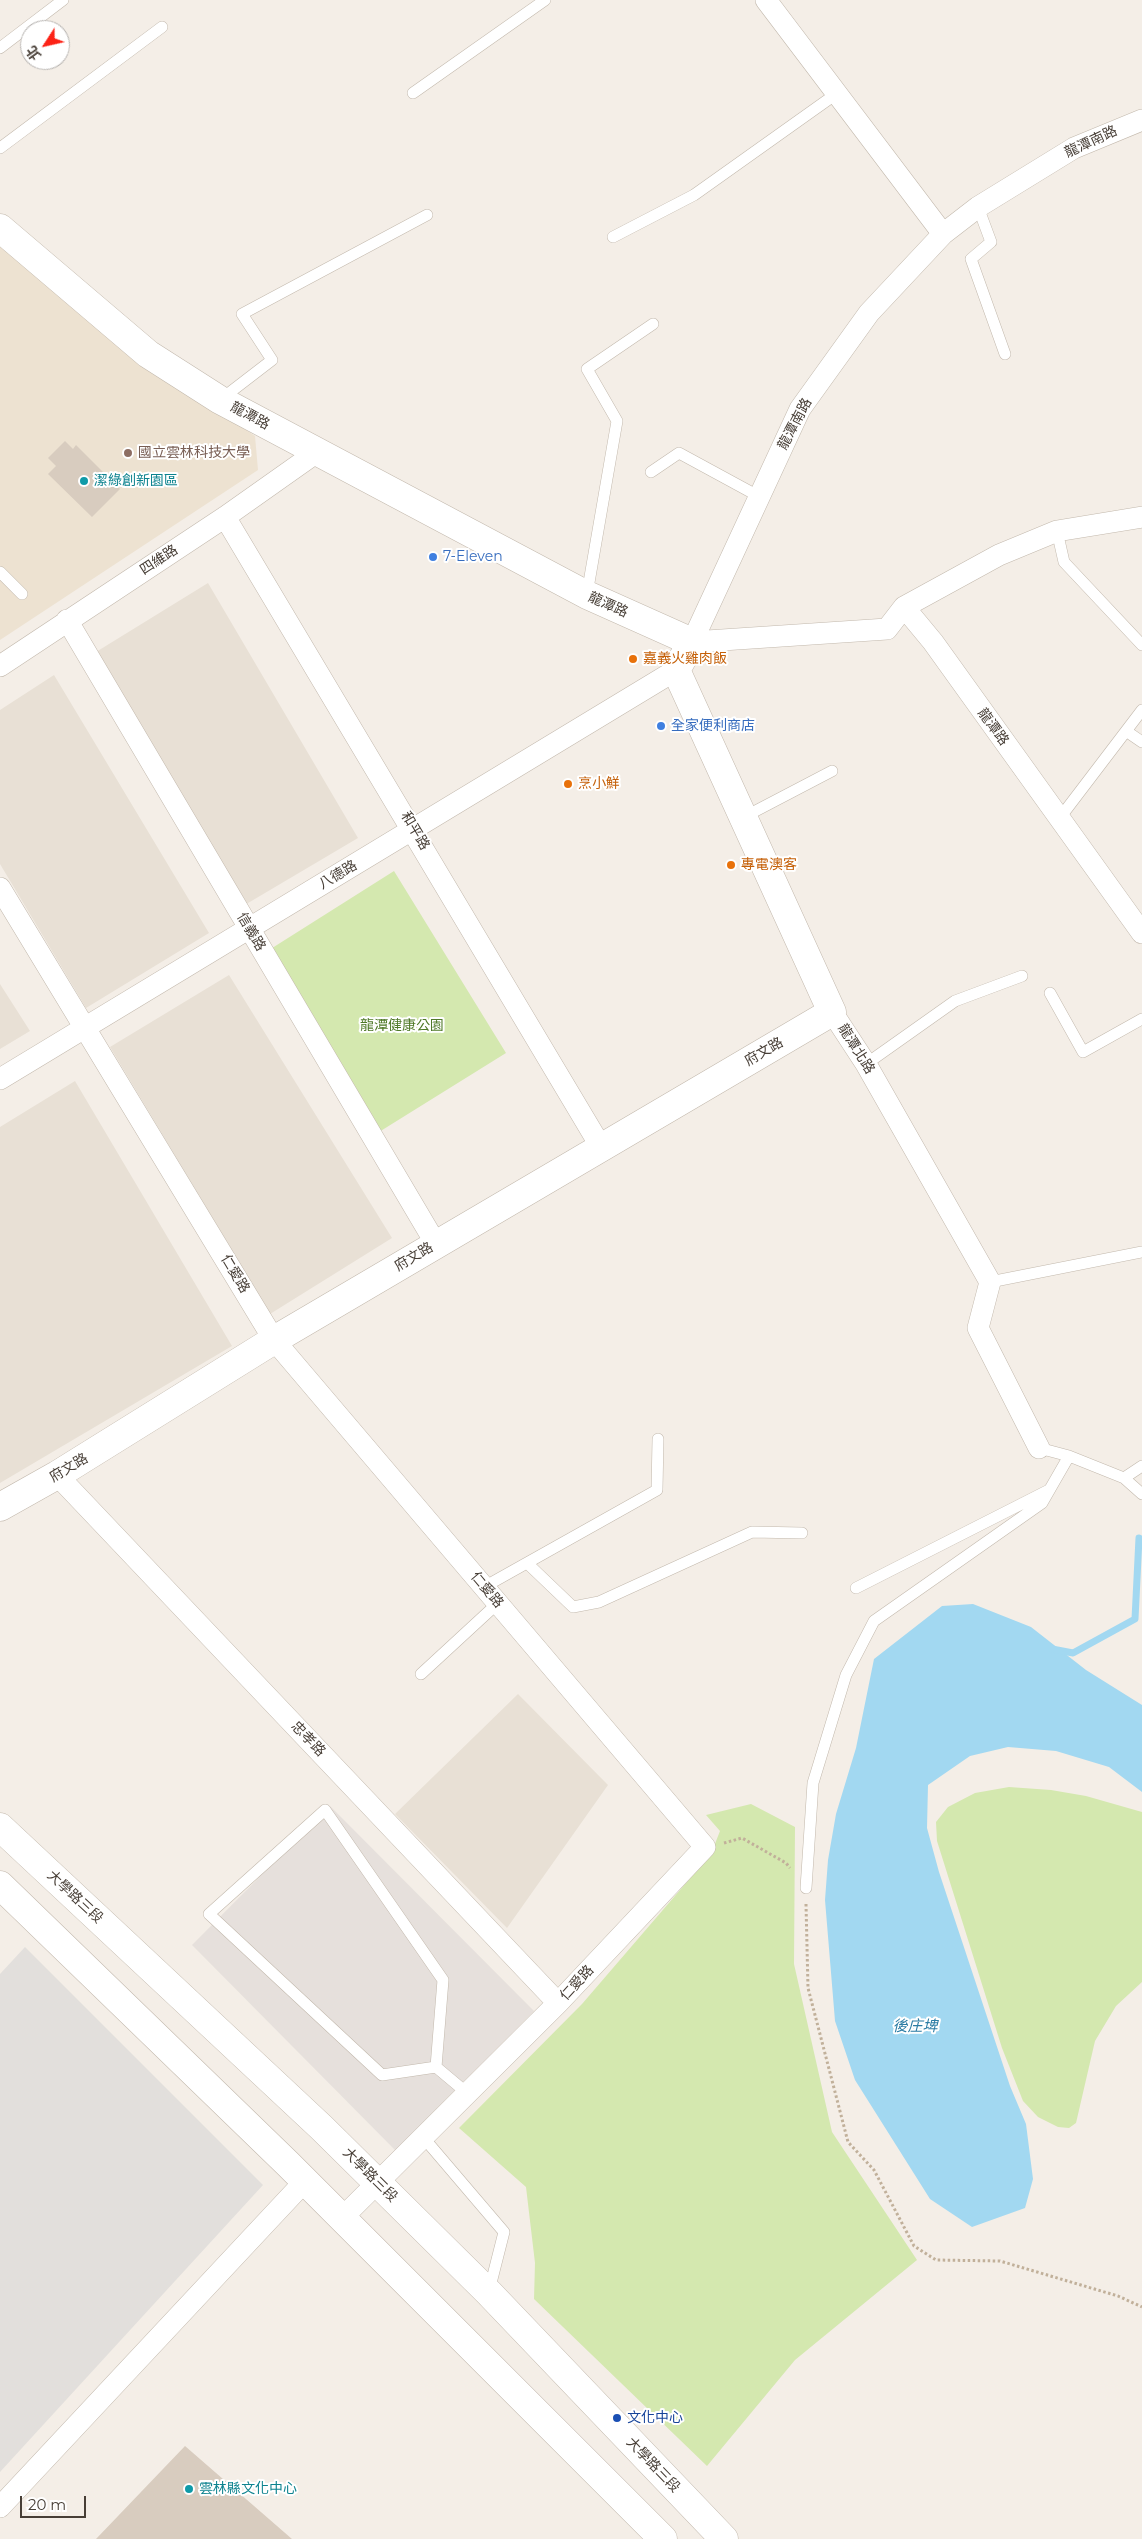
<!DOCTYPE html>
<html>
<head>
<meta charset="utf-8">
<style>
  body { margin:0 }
  #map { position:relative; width:1142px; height:2539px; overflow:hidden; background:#f4eee7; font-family:Montserrat,"Noto Sans TC",sans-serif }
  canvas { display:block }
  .north { position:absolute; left:20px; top:20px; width:50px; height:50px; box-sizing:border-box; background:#fff; border:1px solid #b5b2af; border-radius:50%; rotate:235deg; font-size:14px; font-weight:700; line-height:20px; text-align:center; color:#473e36 }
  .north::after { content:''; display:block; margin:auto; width:18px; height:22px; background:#fc2216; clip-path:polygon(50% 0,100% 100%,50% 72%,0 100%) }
  .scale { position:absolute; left:20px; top:2496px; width:66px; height:22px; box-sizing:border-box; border:2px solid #473e36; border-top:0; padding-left:6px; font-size:15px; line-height:18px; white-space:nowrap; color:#473e36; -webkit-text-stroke:4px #fff; paint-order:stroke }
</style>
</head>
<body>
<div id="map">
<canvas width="1142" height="2539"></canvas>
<div class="north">北</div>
<div class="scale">20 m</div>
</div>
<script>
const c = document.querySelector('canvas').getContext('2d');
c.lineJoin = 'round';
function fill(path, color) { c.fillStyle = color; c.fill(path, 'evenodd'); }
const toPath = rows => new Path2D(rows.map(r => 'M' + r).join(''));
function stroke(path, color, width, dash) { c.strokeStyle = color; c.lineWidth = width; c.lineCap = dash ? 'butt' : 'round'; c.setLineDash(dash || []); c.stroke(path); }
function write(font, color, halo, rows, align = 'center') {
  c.font = font + ' Montserrat,"Noto Sans TC",sans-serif'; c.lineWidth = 4; c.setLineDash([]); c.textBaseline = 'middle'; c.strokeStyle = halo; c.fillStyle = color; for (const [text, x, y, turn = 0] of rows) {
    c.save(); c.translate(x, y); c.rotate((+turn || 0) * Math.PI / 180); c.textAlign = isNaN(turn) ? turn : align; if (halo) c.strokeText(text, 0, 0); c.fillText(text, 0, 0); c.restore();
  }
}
const residential = toPath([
  [208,583,358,838,243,906,96,652],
  [54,675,209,933,86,1008,0,864,0,710],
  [229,975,392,1238,270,1314,110,1047],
  [0,984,30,1031,0,1049],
  [75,1081,232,1346,0,1483,0,1127],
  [518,1694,608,1785,507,1928,395,1814]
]);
const industrial = toPath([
  [330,1806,534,2011,395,2150,192,1945]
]);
const education = toPath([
  [0,241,142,360,255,436,258,470,0,640]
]);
const green = toPath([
  [394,871,506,1053,379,1132,269,950],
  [1009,1787,1051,1790,1086,1796,1142,1812,1142,1982,1116,2006,1095,2041,1076,2123,1069,2128,1058,2127,1038,2117,1023,2101,1002,2048,937,1841,936,1822,948,1807,975,1793],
  [751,1804,795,1827,794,1964,832,2132,917,2260,795,2360,707,2466,534,2299,535,2263,526,2187,459,2128,582,2004,711,1854,720,1831,706,1815]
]);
const parking = toPath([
  [25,1947,263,2185,0,2472,0,1974]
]);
const water = toPath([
  [973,1604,1031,1627,1086,1670,1142,1705,1142,1792,1109,1767,1056,1751,1008,1747,970,1756,928,1785,927,1828,939,1872,1010,2086,1026,2124,1033,2179,1025,2208,972,2227,930,2199,855,2080,835,2021,825,1900,828,1860,836,1814,856,1748,874,1659,942,1606]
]);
const stream = toPath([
  [1052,1649,1073,1653,1135,1619,1139,1538]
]);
const building = toPath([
  [65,441,73,449,76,445,120,489,92,517,48,474,56,466,48,458],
  [185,2446,292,2539,96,2539]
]);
const path = toPath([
  [724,1843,742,1838,786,1863,790,1868],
  [806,1904,808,1988,848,2142,874,2170,914,2246,936,2260,1000,2261,1118,2296,1142,2307]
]);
const service = toPath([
  [0,48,63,0],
  [413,93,545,0],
  [0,148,162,27],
  [978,207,991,242,971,259,1005,354],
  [613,237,694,195,836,94],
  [220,400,272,360,242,314,427,215],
  [651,472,679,453,760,497],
  [1057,531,1064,562,1142,645],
  [0,572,22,594],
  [587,594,617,421,587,369,653,324],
  [1126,731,1142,742],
  [744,817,832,771],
  [1059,819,1142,710],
  [1050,993,1083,1052,1142,1019],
  [866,1064,955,1001,1022,976],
  [990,1282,1142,1252],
  [1039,1448,1069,1456,1124,1478,1142,1494],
  [1124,1478,1142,1466],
  [527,1563,573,1607,599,1602,752,1532,802,1533],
  [484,1587,657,1490,658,1439],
  [856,1588,1049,1490],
  [421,1674,498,1603],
  [806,1888,813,1783,846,1675,874,1621,1042,1503,1069,1456],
  [436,2067,443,1980,325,1810,209,1914,382,2075,436,2067,467,2093],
  [423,2137,504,2232,489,2291]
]);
const minor = toPath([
  [766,0,943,234],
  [1142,120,1074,148,978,207,943,234,869,313,800,409,692,642,887,629,904,607,933,642,1142,933],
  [225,517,601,1147],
  [904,607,999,555,1057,531,1142,517],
  [67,620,436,1244],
  [0,666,225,517,317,452],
  [0,888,274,1340,705,1847,558,2003,342,2218],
  [832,1012,866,1064,990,1282,978,1328,1039,1448],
  [0,1079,676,670],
  [57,1475,558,2003],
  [0,2507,305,2181]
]);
const tertiary = toPath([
  [0,228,148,354,220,400,587,595,692,642,676,670,832,1012,274,1340,57,1475,0,1507],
  [0,1827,322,2128,489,2293,724,2539],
  [0,1885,288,2164,663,2539]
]);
const markers = [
  [128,453,5,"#8d6e63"],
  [84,481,5,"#0f9aa8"],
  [433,557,5,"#3f7fe0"],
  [633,659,5,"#e8710a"],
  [661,726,5,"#3f7fe0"],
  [568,784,5,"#e8710a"],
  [731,865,5,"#e8710a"],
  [617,2418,5,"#1a4fb4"],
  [189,2489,5,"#0f9aa8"]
];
const streetNames = [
  ["龍潭南路",1091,142,-25],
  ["龍潭路",250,416,28],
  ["龍潭南路",795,424,-62],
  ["四維路",159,560,-33],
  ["龍潭路",608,605,24],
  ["龍潭路",993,727,54],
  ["和平路",415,831,59],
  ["八德路",338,875,-31],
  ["信義路",251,932,59],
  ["龍潭北路",856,1049,58],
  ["府文路",764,1052,-30],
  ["府文路",414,1257,-31],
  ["仁愛路",235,1274,59],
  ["府文路",69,1468,-31],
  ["仁愛路",487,1590,50],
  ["忠孝路",308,1739,46],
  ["大學路三段",75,1897,43],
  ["仁愛路",577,1983,-47],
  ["大學路三段",370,2175,45],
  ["大學路三段",653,2465,46]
];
const educationNames = [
  ["國立雲林科技大學",138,453]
];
const cultureNames = [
  ["潔綠創新園區",94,481],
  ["雲林縣文化中心",199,2489]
];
const shopNames = [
  ["7-Eleven",443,557],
  ["全家便利商店",671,726]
];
const foodNames = [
  ["嘉義火雞肉飯",643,659],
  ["烹小鮮",578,784],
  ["專電澳客",741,865]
];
const parkNames = [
  ["龍潭健康公園",402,1026]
];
const transitNames = [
  ["文化中心",627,2418]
];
const waterNames = [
  ["後庄埤",915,2027]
];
fill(residential, '#e8e0d5');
fill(industrial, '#e6e0dc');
fill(education, '#ede2d1');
fill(green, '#d4e8af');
fill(parking, '#e2dfdc');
fill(water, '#a2d8f1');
stroke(stream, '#a2d8f1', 7);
fill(building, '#d8ccbf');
stroke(service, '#c2b8ac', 12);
stroke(minor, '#c2b8ac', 22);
stroke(tertiary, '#c2b8ac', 29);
stroke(path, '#c1b09a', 3, [2.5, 2.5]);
stroke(service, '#fff', 11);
stroke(minor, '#fff', 21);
stroke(tertiary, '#fff', 28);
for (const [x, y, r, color] of markers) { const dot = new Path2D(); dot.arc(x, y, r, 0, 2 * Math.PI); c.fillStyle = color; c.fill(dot); stroke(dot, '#fff', 2); }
write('14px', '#473e36', '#fff', streetNames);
write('14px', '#785e54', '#fff', educationNames, 'left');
write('14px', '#0d838f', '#fff', cultureNames, 'left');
write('14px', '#366cbe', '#fff', shopNames, 'left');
write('14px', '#c56008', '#fff', foodNames, 'left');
write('14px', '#4f7928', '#fff', parkNames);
write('14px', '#164399', '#fff', transitNames, 'left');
write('italic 15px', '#2b7ca4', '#fff', waterNames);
</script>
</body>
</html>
